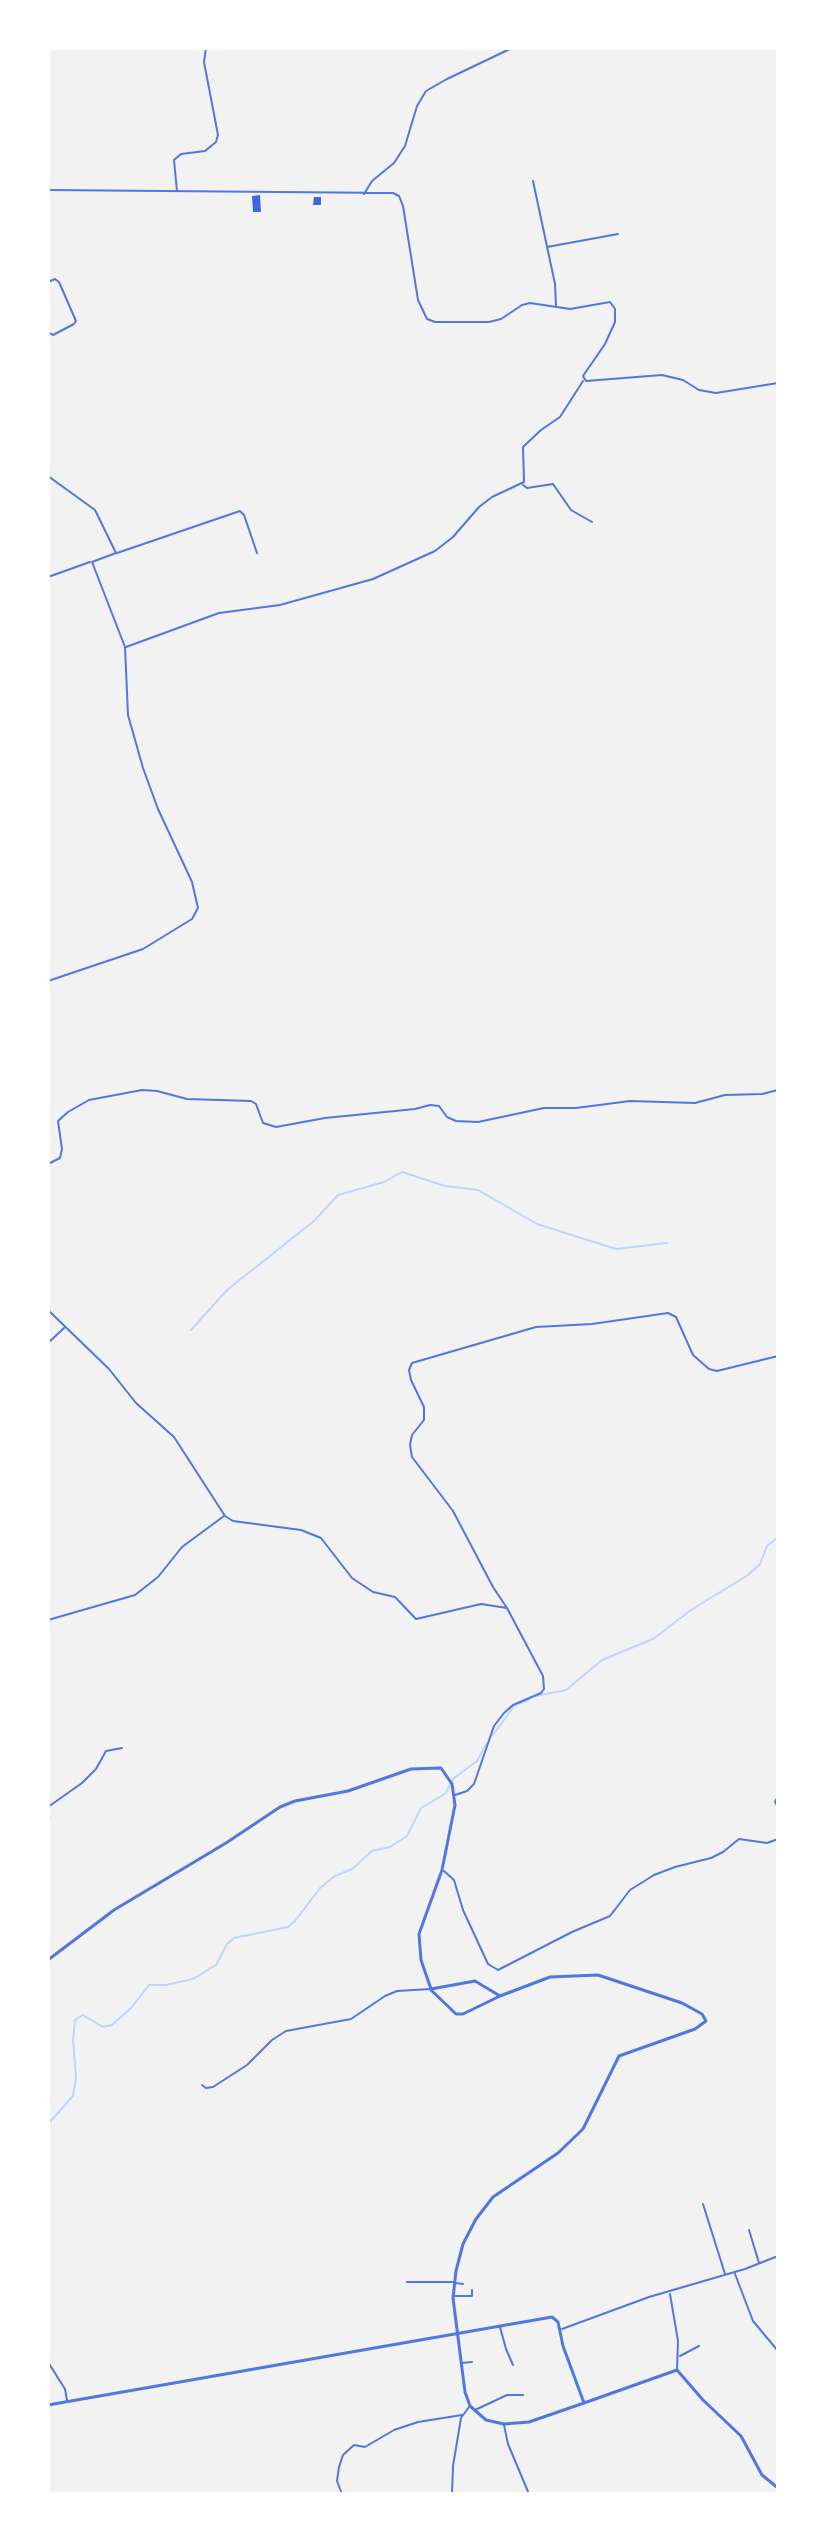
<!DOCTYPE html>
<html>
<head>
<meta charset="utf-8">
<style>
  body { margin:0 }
  #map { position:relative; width:826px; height:2542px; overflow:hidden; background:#f2f2f2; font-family:"Sofia Sans Condensed",sans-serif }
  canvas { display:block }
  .frame { position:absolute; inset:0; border:50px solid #fff; pointer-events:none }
</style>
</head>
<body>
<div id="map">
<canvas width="826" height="2542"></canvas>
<div class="frame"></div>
</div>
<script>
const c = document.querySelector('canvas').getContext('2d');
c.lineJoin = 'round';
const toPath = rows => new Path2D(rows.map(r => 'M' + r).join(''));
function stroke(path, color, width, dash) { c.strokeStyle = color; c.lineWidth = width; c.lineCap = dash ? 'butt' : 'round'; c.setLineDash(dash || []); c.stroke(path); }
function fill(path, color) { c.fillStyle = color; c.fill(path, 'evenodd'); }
const stream = toPath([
  [191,1330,227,1290,314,1221,338,1195,384,1182,402,1172,445,1186,478,1190,537,1224,616,1249,667,1243],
  [536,1696,566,1690,602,1660,653,1639,691,1610,748,1575,760,1564,767,1546,778,1537],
  [493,1735,514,1706,530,1699],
  [48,1819,50,1818],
  [48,2124,73,2096,76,2078,73,2040,75,2020,83,2015,103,2027,112,2025,132,2007,149,1985,166,1985,193,1979,216,1965,227,1944,234,1938,288,1927,295,1921,320,1888,335,1876,352,1869,372,1851,390,1847,407,1836,421,1808,445,1794,454,1778,477,1761,487,1743]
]);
const building = toPath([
  [260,195,261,212,253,212,252,196],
  [314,197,321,197,321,205,313,205]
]);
const minor = toPath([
  [533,181,555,284,556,306],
  [48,190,393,193,399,196,403,206,418,300,427,319,435,322,489,322,501,319,522,305,530,303,570,309,610,302,615,309,615,322,605,344,583,376,586,381,662,375,683,380,699,390,716,393,778,383],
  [177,191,174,160,181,154,205,151,216,142,218,135,204,62,206,48],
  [364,194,372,181,394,163,405,146,417,106,426,91,447,79,512,48],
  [547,247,618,234],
  [48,282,55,279,59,282,76,321,74,324,53,335,48,332],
  [48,476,95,510,116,553,92,562,125,647,128,715,143,768,158,809,192,882,198,908,192,919,143,949,48,981],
  [523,485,527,488,553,484,571,510,592,522],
  [117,553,240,511,244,515,257,553],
  [48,577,90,562],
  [126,647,219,613,280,605,373,579,435,551,453,537,479,507,492,497,524,482,523,447,541,430,560,417,583,381],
  [48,1164,60,1158,62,1149,58,1121,68,1112,89,1100,142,1090,157,1091,187,1099,251,1101,256,1104,263,1123,276,1127,325,1118,415,1109,430,1105,439,1106,447,1117,456,1121,478,1122,544,1108,576,1108,630,1101,695,1103,725,1095,762,1094,778,1090],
  [48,1310,109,1369,136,1403,174,1437,225,1516,233,1521,301,1530,321,1538,352,1578,373,1592,395,1597,416,1619,481,1604,507,1608,543,1676,544,1689,541,1693,513,1705,504,1713,494,1726,474,1784,467,1791,455,1795],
  [48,1343,64,1328],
  [507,1608,493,1587,453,1511,412,1457,410,1445,412,1435,424,1420,424,1407,411,1380,409,1370,412,1363,536,1327,592,1324,668,1313,676,1317,693,1355,709,1369,717,1371,778,1356],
  [48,1620,135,1595,158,1577,182,1547,224,1516],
  [778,1796,775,1802,778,1807],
  [48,1807,82,1783,96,1769,106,1751,122,1748],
  [444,1871,454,1880,463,1910,488,1964,498,1970,572,1932,610,1916,630,1890,654,1875,675,1867,711,1858,723,1852,739,1839,767,1843,778,1839],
  [202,2085,206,2088,213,2087,247,2065,272,2040,286,2031,351,2019,385,1996,397,1991,430,1989],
  [703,2204,725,2274],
  [749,2230,759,2263],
  [735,2274,753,2321,778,2351],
  [407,2282,453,2282],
  [455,2283,463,2284],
  [670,2294,678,2341,677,2370],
  [455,2296,472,2296,472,2290],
  [500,2327,506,2349,513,2365],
  [562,2329,649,2297,745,2269,778,2256],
  [680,2356,699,2346],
  [48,2362,65,2389,67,2400],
  [462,2363,472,2362],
  [475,2410,507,2395,523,2395],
  [504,2425,508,2444,529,2494],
  [342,2494,337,2481,339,2467,343,2455,354,2445,365,2447,394,2430,418,2422,462,2415],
  [452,2494,453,2466,461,2418,469,2407]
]);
const tertiary = toPath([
  [48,1960,114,1910,226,1843,280,1807,295,1801,348,1791,411,1769,441,1768,452,1784,455,1805,442,1870,419,1934,421,1960,431,1989,475,1981,500,1996,550,1977,598,1975,682,2003,702,2014,706,2021,695,2029,619,2056,583,2129,558,2153,493,2197,476,2219,463,2244,456,2271,453,2298,465,2392,470,2406,486,2420,504,2424,529,2422,584,2403],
  [431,1990,456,2014,463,2014,500,1996],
  [48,2405,552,2317,558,2322,563,2346,584,2403,677,2370,703,2400,741,2436,762,2475,778,2488]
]);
stroke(stream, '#bfd3fe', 2);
fill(building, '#3d67dc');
stroke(minor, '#5277de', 2);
stroke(tertiary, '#5277de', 3);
</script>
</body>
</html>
